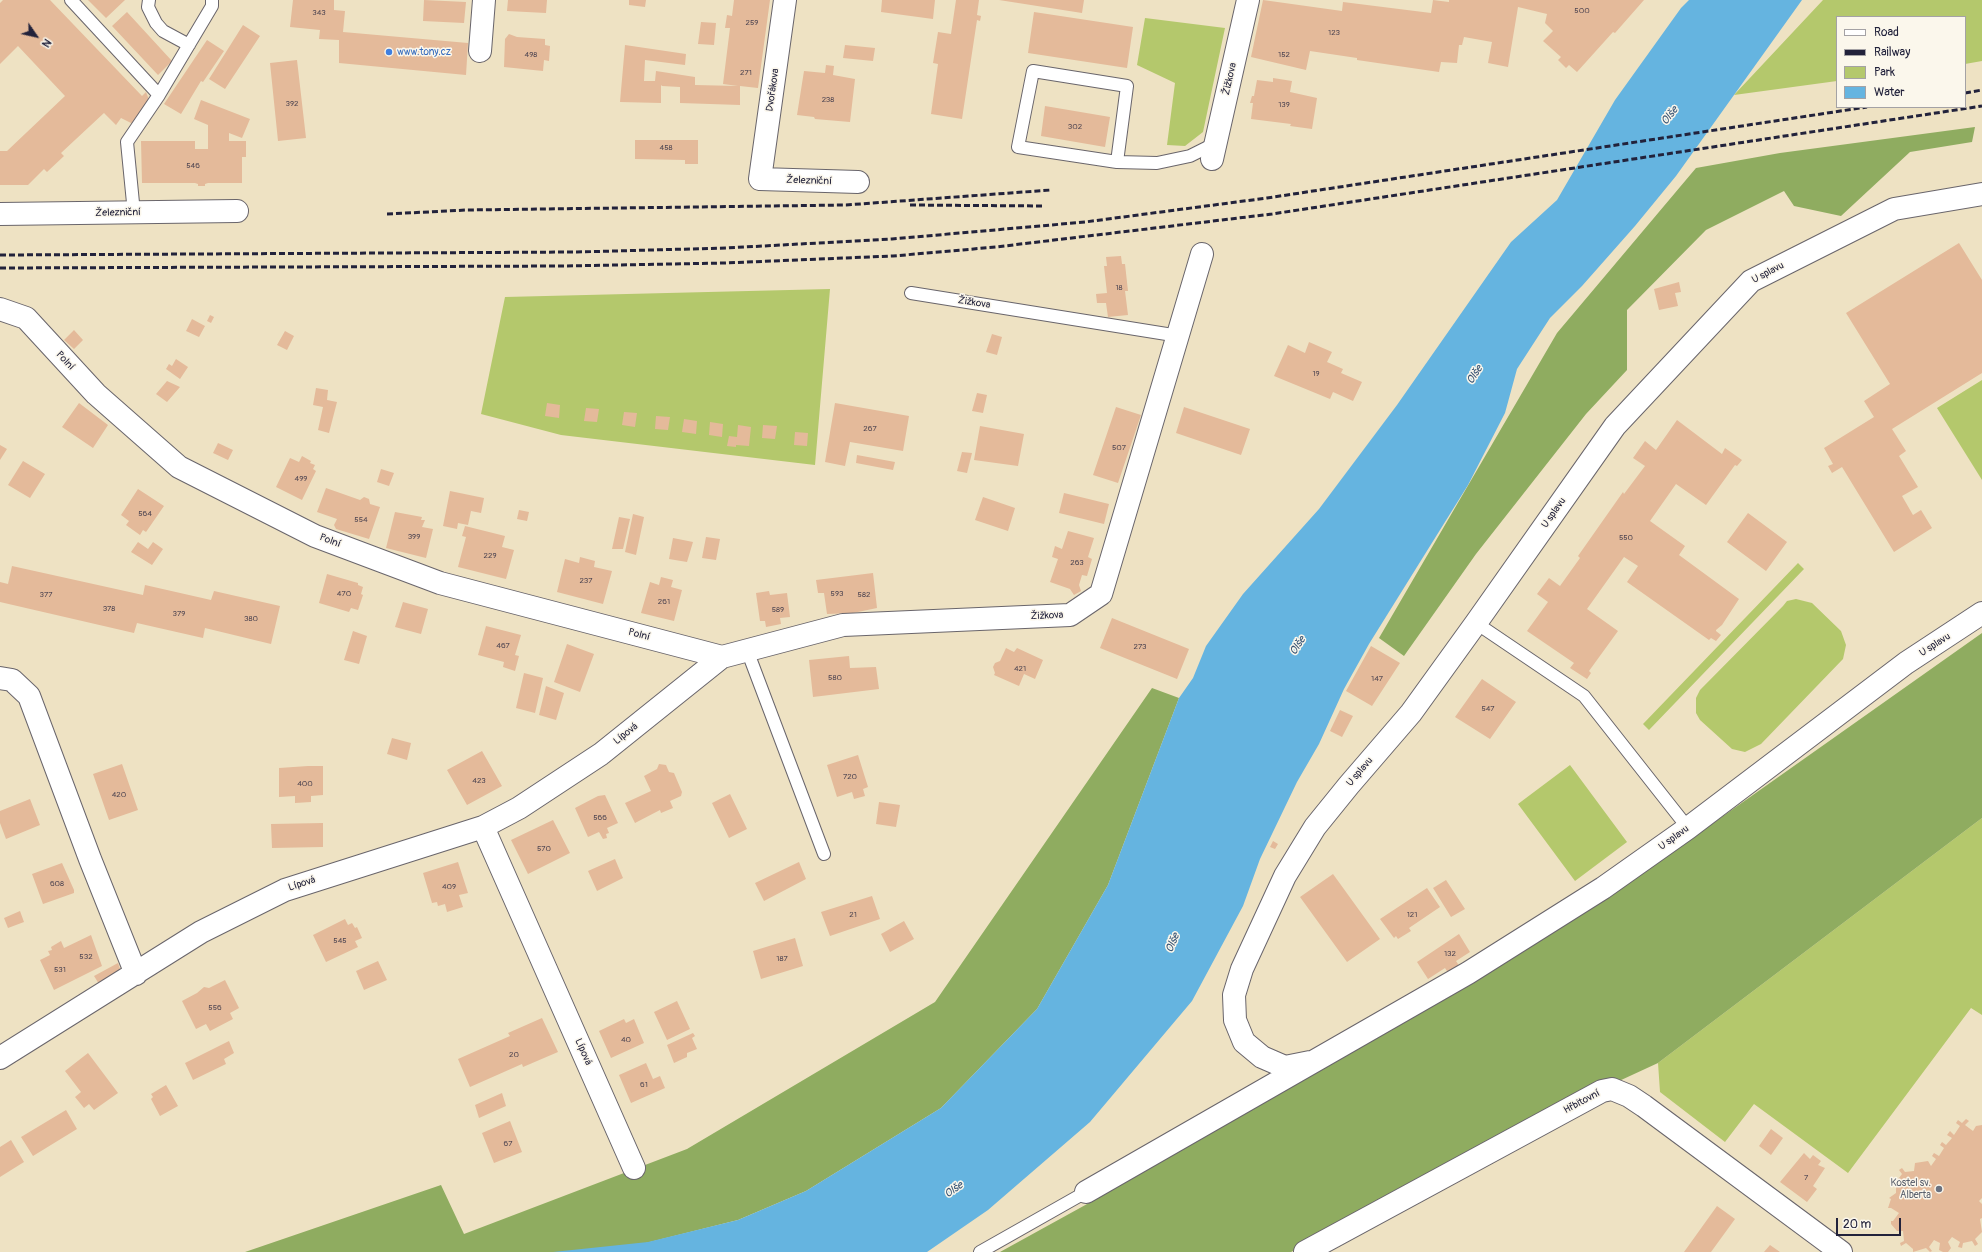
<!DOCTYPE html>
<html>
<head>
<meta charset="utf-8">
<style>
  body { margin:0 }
  #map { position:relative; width:1982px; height:1252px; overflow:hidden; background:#eee2c3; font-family:Pangolin,sans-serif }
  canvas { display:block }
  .legend { position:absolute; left:1836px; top:16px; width:130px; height:92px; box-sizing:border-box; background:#fbf7ec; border:1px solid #a4a2a5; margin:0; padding:5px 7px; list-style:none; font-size:12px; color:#22223b }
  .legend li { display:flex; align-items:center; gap:8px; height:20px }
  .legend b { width:20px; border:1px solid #a4a2a5 }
  .north { position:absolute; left:16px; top:16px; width:40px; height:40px; -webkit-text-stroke:3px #fbf7ec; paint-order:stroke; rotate:124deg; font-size:11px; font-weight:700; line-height:16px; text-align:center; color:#22223b }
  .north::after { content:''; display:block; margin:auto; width:14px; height:18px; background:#22223b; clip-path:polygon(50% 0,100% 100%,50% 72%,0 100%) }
  .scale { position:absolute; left:1836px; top:1218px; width:65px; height:18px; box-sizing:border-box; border:2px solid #22223b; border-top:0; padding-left:5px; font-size:12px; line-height:14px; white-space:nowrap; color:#22223b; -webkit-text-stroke:3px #fbf7ec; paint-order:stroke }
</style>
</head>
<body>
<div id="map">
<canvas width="1982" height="1252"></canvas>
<ul class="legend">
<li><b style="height:5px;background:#fff"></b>Road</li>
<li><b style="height:5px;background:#22223b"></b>Railway</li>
<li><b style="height:11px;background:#b4c86c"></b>Park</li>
<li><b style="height:11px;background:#65b4e0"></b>Water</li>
</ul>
<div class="north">N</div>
<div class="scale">20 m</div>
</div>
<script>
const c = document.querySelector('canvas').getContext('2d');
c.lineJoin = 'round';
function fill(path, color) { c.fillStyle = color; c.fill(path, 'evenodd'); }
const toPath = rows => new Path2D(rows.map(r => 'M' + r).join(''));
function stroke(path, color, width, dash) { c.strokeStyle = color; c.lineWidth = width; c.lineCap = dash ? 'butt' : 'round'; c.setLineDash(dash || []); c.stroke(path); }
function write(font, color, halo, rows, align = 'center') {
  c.font = font + ' Pangolin,sans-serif'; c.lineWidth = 3; c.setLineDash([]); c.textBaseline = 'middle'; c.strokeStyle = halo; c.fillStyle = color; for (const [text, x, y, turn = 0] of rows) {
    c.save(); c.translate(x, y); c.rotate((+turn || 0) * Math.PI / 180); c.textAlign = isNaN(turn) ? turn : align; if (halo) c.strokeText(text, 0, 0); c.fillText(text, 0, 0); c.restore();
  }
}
const green = toPath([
  [1823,0,1982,0,1982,61,1965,64,1965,17,1837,17,1837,81,1734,95],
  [1145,18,1225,28,1203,132,1185,146,1167,145,1175,83,1137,65],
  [830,289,815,465,561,435,481,414,505,297],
  [1982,380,1982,480,1937,408],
  [1798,563,1804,569,1649,730,1643,724],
  [1796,599,1812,603,1841,631,1846,645,1843,659,1761,744,1745,752,1732,749,1700,720,1696,713,1696,698,1700,690,1783,606,1787,601],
  [1570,765,1627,842,1575,881,1518,804],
  [1982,818,1982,1015,1971,1008,1848,1173,1754,1104,1725,1142,1660,1092,1658,1063]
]);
const forest = toPath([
  [1975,127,1972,142,1910,152,1841,216,1794,206,1784,191,1706,230,1627,310,1627,370,1586,414,1476,554,1404,656,1379,638,1557,333,1696,168,1780,153],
  [1982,633,1982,818,1658,1063,1619,1081,1291,1252,1000,1252,1098,1198,1603,901],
  [1152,688,1179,698,1108,885,1037,1009,941,1108,806,1191,738,1220,634,1246,568,1252,245,1252,441,1185,464,1234,687,1149,935,1002]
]);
const water = toPath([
  [1689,0,1802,0,1676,176,1635,226,1582,286,1550,318,1517,369,1505,413,1468,485,1369,644,1344,689,1319,744,1297,782,1260,859,1243,906,1192,1001,1090,1122,988,1210,927,1252,553,1252,648,1242,738,1220,806,1191,941,1108,1037,1009,1108,885,1179,698,1193,678,1206,646,1243,594,1319,509,1397,405,1511,242,1557,200,1615,100,1681,8]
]);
const building = toPath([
  [3,0,50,0,142,96,146,92,151,105,133,124,121,118,116,125,104,113,61,153,64,156,47,172,44,169,28,185,0,185,0,151,7,151,65,96,18,46,0,64,0,3],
  [88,0,125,0,106,18],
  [293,0,334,0,334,10,345,11,343,32,468,43,466,75,339,63,339,40,319,39,320,30,290,27],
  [424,0,466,2,464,23,423,21],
  [508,0,547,0,546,13,507,11],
  [629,0,646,0,645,7,629,5],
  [734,0,770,0,758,88,740,86,740,105,680,103,680,87,662,86,661,85,661,103,620,102,625,45,686,54,685,65,645,60,644,81,655,81,656,71,695,77,695,85,738,86,723,84,730,28,725,28,727,15,732,16],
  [882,0,935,0,933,19,881,12],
  [956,0,979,0,977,15,981,16,980,21,977,20,962,119,931,114,938,64,933,63,938,32,951,34],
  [999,0,1084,0,1082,13],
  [1263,0,1342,11,1343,2,1431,13,1433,0,1449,2,1449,0,1644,0,1615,33,1613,32,1577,72,1569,65,1566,68,1558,60,1561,57,1543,41,1553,31,1545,23,1547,14,1518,7,1508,67,1488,63,1492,42,1464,37,1462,45,1459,45,1457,63,1441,62,1439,72,1357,60,1357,58,1310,51,1306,70,1251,57],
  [127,12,172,61,158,75,112,26],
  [1034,12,1133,27,1127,68,1028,53],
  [701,22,716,23,714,45,698,44],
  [243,25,260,36,225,89,209,79],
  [509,34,517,37,545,39,545,45,550,46,549,61,544,60,543,71,504,67,505,39],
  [207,40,224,51,203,82,201,81,181,114,164,104],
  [845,45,875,48,873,61,843,58],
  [297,60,306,138,278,141,270,63],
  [826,65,834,66,833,75,855,79,850,122,815,119,814,117,797,115,804,71,825,73],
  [1273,78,1292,81,1290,92,1317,98,1312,129,1290,126,1291,124,1251,119,1253,103,1250,103,1252,96,1254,96,1257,80,1273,82],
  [201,100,250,119,242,138,229,133,229,141,246,141,246,157,242,157,242,183,208,183,205,184,205,186,198,186,198,184,195,183,142,183,141,141,195,141,195,149,208,149,208,125,194,119],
  [1045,106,1110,117,1105,147,1041,136],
  [635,140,698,140,698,164,685,164,685,160,635,159],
  [1959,243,1982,280,1982,373,1892,429,1906,451,1899,456,1918,487,1902,496,1913,515,1921,510,1932,528,1894,552,1842,467,1832,473,1828,466,1833,464,1824,448,1874,417,1864,401,1890,384,1846,313],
  [1121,256,1122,264,1125,264,1128,291,1125,291,1128,315,1108,317,1106,303,1097,303,1096,294,1107,293,1104,266,1107,266,1106,257],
  [1679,282,1681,292,1675,293,1678,306,1659,310,1654,289],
  [210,315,214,317,211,323,207,321],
  [192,319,205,326,199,337,186,331],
  [74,330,83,340,74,349,64,340],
  [285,331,294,336,287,350,277,345],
  [992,334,1002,337,997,355,986,352],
  [1309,342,1332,352,1327,362,1343,369,1341,373,1362,382,1353,401,1333,392,1330,399,1274,376,1288,345,1305,353],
  [176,359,188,367,180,379,166,369,169,364,172,366],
  [167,381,180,387,167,402,156,394],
  [316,388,328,390,327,400,337,402,329,433,318,430,323,407,313,405],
  [977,393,987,395,983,413,972,411],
  [79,403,108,425,93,448,62,427],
  [547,403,560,405,559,418,545,416],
  [835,403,909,416,903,451,850,442,845,466,825,462],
  [1116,407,1141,415,1118,483,1093,475],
  [1184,407,1250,429,1241,455,1176,433],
  [586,408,599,409,597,422,584,421],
  [624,412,637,413,635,427,622,425],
  [656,416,670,417,668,430,655,429],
  [684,419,697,421,696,434,682,432],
  [1677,420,1722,454,1725,448,1742,460,1737,466,1735,465,1706,505,1676,484,1650,521,1685,546,1679,555,1739,599,1722,625,1716,630,1716,631,1721,635,1716,641,1711,638,1709,640,1627,582,1638,566,1624,557,1587,609,1618,631,1589,671,1591,673,1587,679,1570,668,1574,663,1527,631,1548,602,1537,594,1549,578,1560,586,1580,558,1578,556,1623,492,1624,494,1645,466,1633,458,1645,441,1656,450],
  [710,422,723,424,722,437,709,435],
  [738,425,751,427,749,446,736,445,736,447,727,446,729,436,737,437],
  [763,425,777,426,775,439,762,438],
  [980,426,1024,434,1018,466,974,460],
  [795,432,808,433,807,446,794,445],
  [218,443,233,450,228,460,213,453],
  [0,445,7,449,0,460],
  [962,452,972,453,967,473,957,471],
  [857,455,895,462,893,470,856,463],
  [302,456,311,461,310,463,315,465,313,469,316,471,302,500,276,487,290,458,299,462],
  [23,461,45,474,30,498,8,485],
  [381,469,394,473,389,486,377,482],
  [326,488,360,500,364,497,369,499,370,504,380,507,369,539,336,529,334,525,337,519,317,512],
  [138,489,164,506,146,532,143,530,140,535,126,525,129,521,121,515],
  [450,491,484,498,481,513,471,511,468,525,458,523,457,529,443,526],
  [1064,493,1109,504,1104,524,1059,513],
  [983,497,1015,508,1008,531,975,520],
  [519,510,529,512,527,521,517,519],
  [395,512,422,517,421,520,425,520,422,527,433,529,426,558,386,548],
  [1748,513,1787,542,1766,571,1727,542],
  [633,514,644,517,636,555,625,552],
  [619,517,630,519,623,549,612,549],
  [465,526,505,536,502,547,514,550,506,579,458,567,466,537,462,536],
  [1068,531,1094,538,1088,557,1092,559,1087,576,1082,575,1079,585,1081,591,1074,595,1070,589,1050,582,1058,559,1052,557,1055,546,1062,549],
  [706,537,720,539,716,560,702,558],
  [673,538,693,542,687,562,669,559],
  [138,542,148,549,153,542,163,549,152,565,131,552],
  [580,557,595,561,594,567,612,571,603,604,557,592,565,559,579,563],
  [12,566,143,595,145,585,211,600,214,591,280,606,271,644,205,628,203,638,137,623,134,633,0,602,0,582,8,584],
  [873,573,877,608,853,613,827,614,824,593,818,593,816,580],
  [327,574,358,583,358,585,363,587,361,594,363,595,358,610,351,608,349,612,319,603],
  [661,577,673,580,671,587,682,590,674,621,641,613,650,582,659,585],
  [769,591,770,595,787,593,790,617,780,618,781,624,766,627,765,621,760,621,756,593],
  [403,602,428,609,421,634,395,627],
  [1112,618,1189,649,1177,679,1100,648],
  [486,626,521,635,515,655,519,656,515,671,503,667,504,662,478,655],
  [353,631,367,636,359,664,344,660],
  [567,644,594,654,580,692,554,682],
  [1371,646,1400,663,1372,706,1346,691],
  [1006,648,1014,652,1017,648,1043,660,1035,679,1024,674,1019,686,994,675,995,673,993,667,995,663,1000,661],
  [849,656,850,668,876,667,879,689,813,697,809,660],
  [524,673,543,678,535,713,516,708],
  [1482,679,1516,702,1490,739,1455,717],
  [546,686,564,693,556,720,539,715],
  [1340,710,1353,716,1342,737,1330,731],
  [392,738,411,743,407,760,387,754],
  [482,751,502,786,467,805,447,770],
  [858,755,868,787,863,789,865,796,854,799,852,792,837,797,827,765],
  [122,764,138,810,109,820,93,774],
  [659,764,666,765,669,772,674,773,682,792,681,796,670,801,673,808,661,813,660,810,635,823,625,803,651,791,644,776,657,769],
  [308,766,323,766,323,795,311,796,311,802,295,803,295,796,279,797,279,768],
  [730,794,747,829,729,838,712,803],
  [605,795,618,823,607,828,609,833,606,834,607,838,603,839,599,832,588,837,575,808,598,796],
  [30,799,40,825,6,839,0,823,0,811],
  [879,802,900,805,896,827,876,824],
  [553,820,570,853,528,874,511,840],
  [323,823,323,847,272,848,271,824],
  [1273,841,1278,844,1275,849,1270,847],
  [615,859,623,878,597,891,588,871],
  [458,862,468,893,459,895,463,907,447,912,445,904,438,906,437,902,432,903,423,873],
  [799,862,806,879,764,901,755,883],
  [62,863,74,890,74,893,43,904,32,874],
  [1333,874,1380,939,1347,962,1300,897],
  [1446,880,1465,909,1451,917,1433,888],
  [1427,888,1440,907,1409,928,1411,931,1398,939,1396,936,1394,938,1380,919],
  [872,896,880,919,830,936,821,912],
  [20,911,24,922,8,928,4,918],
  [345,919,348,925,352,923,355,928,357,927,362,938,355,941,358,947,326,962,313,935],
  [904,921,914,939,890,952,881,934],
  [1459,934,1470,952,1456,961,1460,967,1449,974,1445,968,1428,979,1417,962],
  [91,935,102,966,54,990,40,960,50,955,48,951,52,950,51,947,61,941,64,948],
  [795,938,803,966,761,979,753,951],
  [378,961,387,980,364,990,356,971],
  [118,963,122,975,101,987,94,976],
  [225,980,239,1008,230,1013,233,1019,210,1031,206,1024,196,1029,182,1001,197,993,204,987,209,988],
  [677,1001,690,1029,667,1040,654,1012],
  [542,1018,558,1052,523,1067,522,1064,470,1087,458,1059,510,1036,508,1033],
  [624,1019,626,1023,634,1019,644,1043,611,1058,599,1031],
  [693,1033,695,1036,692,1038,697,1049,687,1053,687,1057,674,1063,667,1045],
  [229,1041,234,1053,224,1059,226,1064,193,1080,185,1063],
  [88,1053,118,1093,94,1110,89,1104,84,1108,75,1097,81,1092,65,1071],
  [646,1063,653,1079,660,1076,665,1088,631,1103,619,1075],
  [166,1085,178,1106,160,1116,151,1099,153,1097,151,1094],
  [502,1093,506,1106,479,1118,475,1105],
  [66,1110,77,1129,33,1156,21,1137],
  [1966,1119,1969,1121,1965,1125,1973,1131,1976,1126,1982,1125,1982,1198,1979,1201,1982,1204,1982,1218,1980,1219,1982,1232,1975,1239,1978,1244,1975,1246,1972,1241,1963,1243,1962,1248,1958,1247,1960,1242,1952,1237,1948,1242,1951,1248,1948,1252,1943,1252,1939,1250,1940,1243,1934,1240,1929,1247,1932,1251,1930,1252,1926,1248,1913,1252,1913,1249,1906,1243,1901,1246,1900,1243,1904,1241,1903,1231,1897,1231,1891,1224,1891,1221,1893,1221,1899,1213,1891,1208,1888,1208,1891,1199,1889,1198,1896,1193,1896,1185,1890,1184,1891,1180,1896,1182,1902,1174,1899,1170,1902,1168,1905,1172,1914,1171,1915,1163,1928,1161,1931,1166,1936,1159,1932,1156,1934,1153,1939,1156,1944,1148,1940,1145,1942,1142,1946,1145,1952,1138,1947,1135,1950,1131,1954,1135,1960,1126,1956,1123,1958,1120,1962,1123],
  [510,1121,522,1152,494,1163,482,1133],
  [1771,1129,1783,1138,1771,1155,1759,1146],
  [11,1140,24,1162,0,1177,0,1147],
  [1804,1153,1810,1159,1813,1155,1821,1161,1818,1165,1825,1168,1813,1186,1817,1189,1807,1202,1780,1182],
  [1717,1206,1735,1219,1711,1252,1684,1252],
  [1770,1245,1780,1252,1764,1252]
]);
const lane = toPath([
  [71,0,159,95,127,142,134,213],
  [149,0,148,7,156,23,163,31,189,45],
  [159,95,212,6,212,0],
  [1117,162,1127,86,1033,71,1018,147,1117,162,1157,163,1190,156,1216,143],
  [911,293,1179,336],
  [1476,623,1584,696,1688,828],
  [747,650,824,854],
  [980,1252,1086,1192]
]);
const street = toPath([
  [785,0,760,179,858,182],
  [480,51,484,0],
  [1212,159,1248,0],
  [0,214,237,211],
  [0,309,26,318,96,394,179,467,315,536,440,583,722,657],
  [0,678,12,680,29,696,90,859,136,974],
  [483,827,634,1168],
  [0,1058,201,932,285,890,483,827,519,808,601,754,722,657,843,625,1070,615,1101,594,1202,254],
  [1310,1062,1285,1067,1262,1057,1244,1042,1235,1020,1234,995,1242,969,1285,876,1315,827,1349,785,1411,713,1476,623,1615,426,1751,281,1894,209,1982,194],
  [1086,1192,1468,973,1603,888,1688,828,1906,663,1982,613],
  [1305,1252,1602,1091,1612,1089,1629,1096,1644,1106,1841,1252]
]);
const rail = toPath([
  [1965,93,1982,90],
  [910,205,1044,206],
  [387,214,467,210,846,205,1051,190],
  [0,255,577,252,726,248,892,239,1085,222,1267,198,1867,107],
  [0,268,564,266,725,263,893,256,996,247,1272,214,1982,106]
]);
const markers = [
  [389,52,4,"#3f7fe0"],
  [1939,1189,4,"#6b7280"]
];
const numberNames = [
  ["500",1582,11],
  ["343",319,13],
  ["259",752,23],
  ["123",1334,33],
  ["498",531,55],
  ["152",1284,55],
  ["271",746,73],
  ["238",828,100],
  ["392",292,104],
  ["139",1284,105],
  ["302",1075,127],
  ["458",666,148],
  ["546",193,166],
  ["18",1119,288],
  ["19",1316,374],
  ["267",870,429],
  ["507",1119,448],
  ["499",301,479],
  ["564",145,514],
  ["554",361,520],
  ["399",414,537],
  ["550",1626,538],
  ["229",490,556],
  ["263",1077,563],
  ["237",586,581],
  ["470",344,594],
  ["593",837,594],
  ["377",46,595],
  ["582",864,595],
  ["261",664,602],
  ["378",109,609],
  ["589",778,610],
  ["379",179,614],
  ["380",251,619],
  ["467",503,646],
  ["273",1140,647],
  ["421",1020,669],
  ["580",835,678],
  ["147",1377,679],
  ["547",1488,709],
  ["720",850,777],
  ["423",479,781],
  ["400",305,784],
  ["420",119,795],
  ["566",600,818],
  ["570",544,849],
  ["608",57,884],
  ["409",449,887],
  ["21",853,915],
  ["121",1412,915],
  ["545",340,941],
  ["132",1450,954],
  ["532",86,957],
  ["187",782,959],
  ["531",60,970],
  ["556",215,1008],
  ["40",626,1040],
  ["20",514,1055],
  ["61",644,1085],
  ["67",508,1144],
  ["7",1806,1178]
];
const shopNames = [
  ["www.tony.cz",397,52]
];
const streetNames = [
  ["Žižkova",1230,79,-77],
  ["Dvořákova",773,90,-82],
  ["Železniční",809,181,2],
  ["Železniční",118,213,-1],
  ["U splavu",1768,273,-28],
  ["Žižkova",974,303,9],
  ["Polní",65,361,47],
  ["U splavu",1554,513,-55],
  ["Polní",330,541,21],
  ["Žižkova",1047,616,-3],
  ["Polní",639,635,15],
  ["U splavu",1935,645,-33],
  ["Lípová",626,734,-39],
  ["U splavu",1360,772,-50],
  ["U splavu",1674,838,-36],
  ["Lípová",302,884,-18],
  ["Lípová",583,1052,66],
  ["Hřbitovní",1582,1102,-28]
];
const worshipNames = [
  ["Kostel sv.",1931,1183],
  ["Alberta",1931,1195]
];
const waterNames = [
  ["Olše",1670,116,-52],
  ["Olše",1475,375,-57],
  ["Olše",1298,646,-57],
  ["Olše",1173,943,-67],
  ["Olše",954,1190,-35]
];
fill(green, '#b4c86c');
fill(forest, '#8fac60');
fill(water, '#65b4e0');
fill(building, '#e4ba9a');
stroke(lane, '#69656b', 14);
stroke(street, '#69656b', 24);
stroke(lane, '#fff', 12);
stroke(street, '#fff', 22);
stroke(rail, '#22223b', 3, [6, 3]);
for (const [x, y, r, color] of markers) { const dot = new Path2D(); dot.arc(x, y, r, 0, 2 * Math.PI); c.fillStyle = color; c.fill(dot); stroke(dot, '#fbf7ec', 1.5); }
write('8px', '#524853', null, numberNames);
write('10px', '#366cbe', '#fbf7ec', shopNames, 'left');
write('10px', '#22223b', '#fbf7ec', streetNames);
write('10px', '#5b616d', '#fbf7ec', worshipNames, 'right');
write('italic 11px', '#395575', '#fbf7ec', waterNames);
</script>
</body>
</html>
